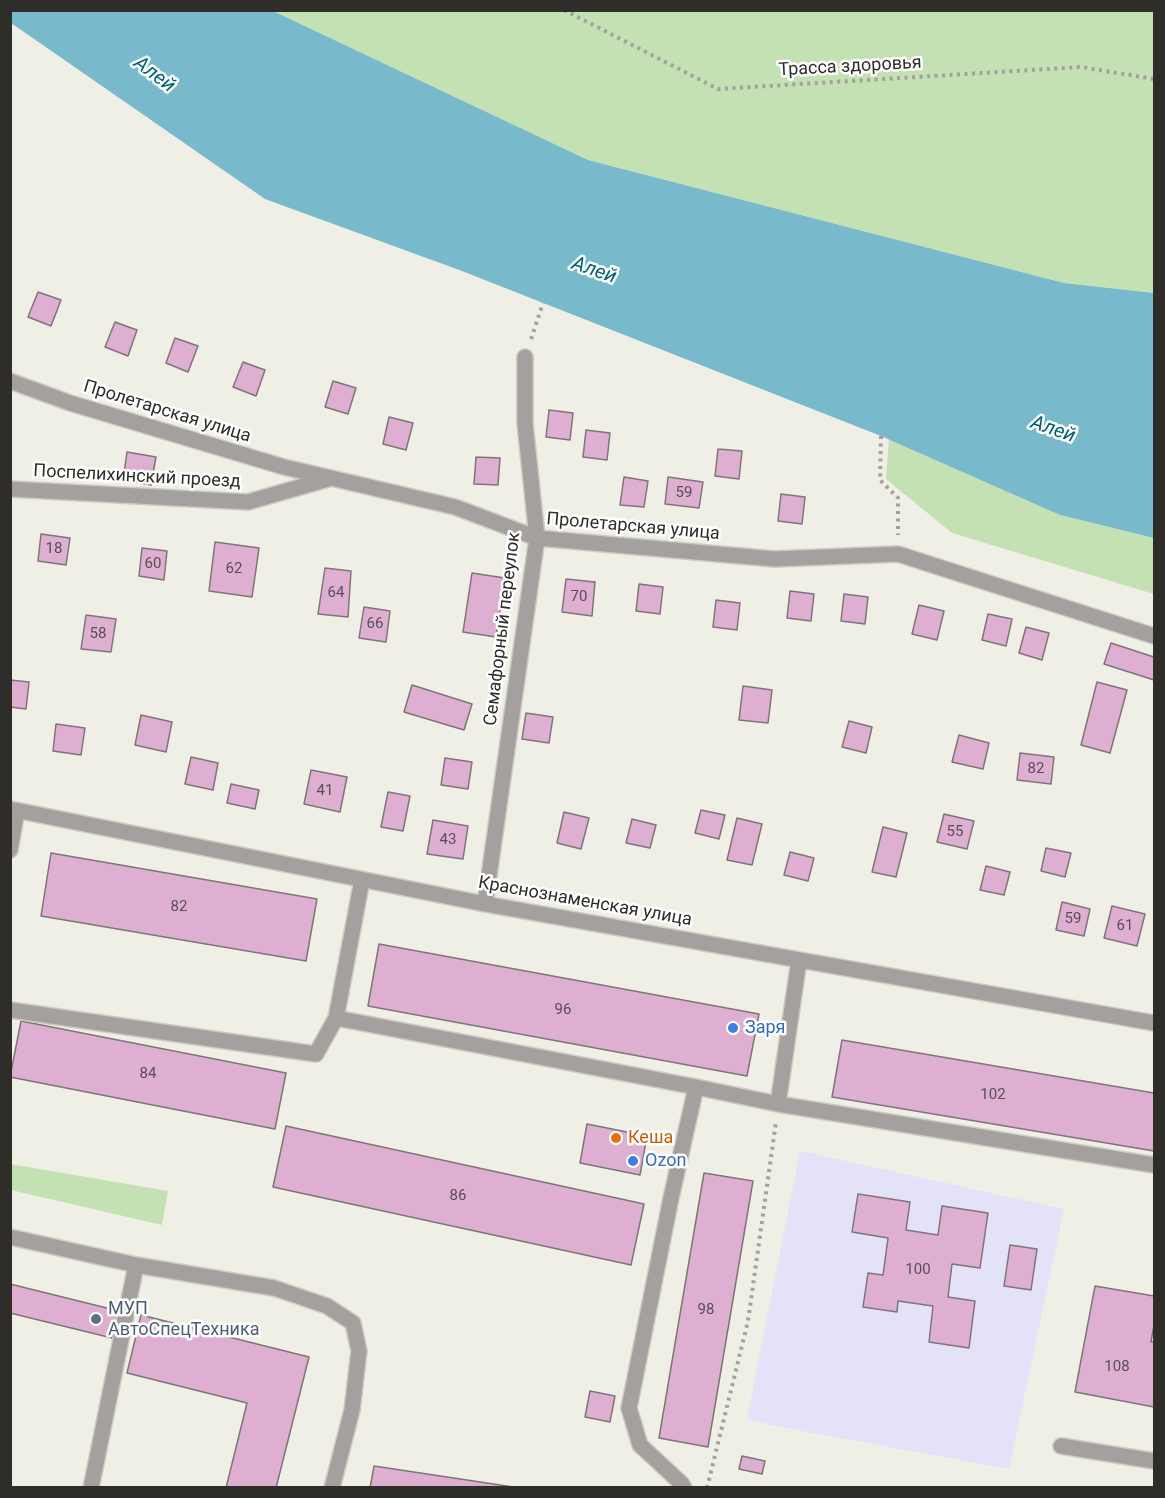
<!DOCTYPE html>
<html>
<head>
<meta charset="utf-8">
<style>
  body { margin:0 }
  #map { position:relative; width:1165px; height:1498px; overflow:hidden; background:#f0efe5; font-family:Roboto,sans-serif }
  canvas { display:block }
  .frame { position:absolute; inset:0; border:12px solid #2e2d2a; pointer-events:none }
</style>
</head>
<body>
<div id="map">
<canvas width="1165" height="1498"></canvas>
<div class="frame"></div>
</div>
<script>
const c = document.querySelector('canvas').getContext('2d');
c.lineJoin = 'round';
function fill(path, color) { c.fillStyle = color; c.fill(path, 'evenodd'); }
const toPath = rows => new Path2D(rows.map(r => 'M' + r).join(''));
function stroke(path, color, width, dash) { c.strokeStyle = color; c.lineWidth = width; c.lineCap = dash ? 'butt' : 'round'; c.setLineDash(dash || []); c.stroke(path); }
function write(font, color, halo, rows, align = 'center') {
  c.font = font + ' Roboto,sans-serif'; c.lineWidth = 5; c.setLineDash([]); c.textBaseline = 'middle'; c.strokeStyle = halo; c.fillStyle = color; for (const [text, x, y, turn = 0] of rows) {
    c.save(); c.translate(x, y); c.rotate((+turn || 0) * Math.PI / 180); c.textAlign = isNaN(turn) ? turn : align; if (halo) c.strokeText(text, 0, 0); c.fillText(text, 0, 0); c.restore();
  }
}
const education = toPath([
  [800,1151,1064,1209,1009,1469,780,1427,747,1419]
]);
const green = toPath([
  [273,11,1154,11,1154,293,1064,283,588,160],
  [889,439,1060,515,1154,538,1154,594,952,533,886,479],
  [10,1164,168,1191,162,1225,11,1190]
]);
const water = toPath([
  [11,10,273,11,588,160,1064,283,1154,293,1154,538,1060,515,881,436,462,271,265,199,11,23]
]);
const building = toPath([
  [38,292,61,300,51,326,28,317,38,292],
  [115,322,137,330,128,356,105,347,115,322],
  [175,338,198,346,188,372,166,363,175,338],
  [243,362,265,370,256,396,233,387,243,362],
  [333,381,356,388,348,414,325,407,333,381],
  [549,410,573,413,570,440,546,437,549,410],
  [389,417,413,423,406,450,383,444,389,417],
  [586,430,610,433,607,460,583,457,586,430],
  [718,449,742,451,739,479,715,476,718,449],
  [127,452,156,457,151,485,123,480,127,452],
  [476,457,500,458,498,485,474,484,476,457],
  [624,477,648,481,644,507,620,505,624,477],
  [668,477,703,482,699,508,665,504,668,477],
  [781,494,805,497,802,524,778,521,781,494],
  [41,534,70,538,66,565,38,561,41,534],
  [215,542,259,548,252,597,209,591,215,542],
  [142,548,167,551,164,580,139,576,142,548],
  [325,568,351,571,348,617,318,614,325,568],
  [472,573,505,578,496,637,463,632,472,573],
  [566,579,595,582,592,616,562,612,566,579],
  [639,584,663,587,660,614,636,611,639,584],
  [790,591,814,594,811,621,787,618,790,591],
  [844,594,868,597,865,624,841,621,844,594],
  [716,600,740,603,737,630,713,627,716,600],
  [919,605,944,611,937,640,912,634,919,605],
  [364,607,390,611,386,642,359,638,364,607],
  [988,614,1012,619,1006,646,982,640,988,614],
  [86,615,116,619,111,652,81,649,86,615],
  [1026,627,1049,633,1042,660,1019,653,1026,627],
  [1111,643,1154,657,1154,680,1104,664,1111,643],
  [10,680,29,682,26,709,10,707,10,680],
  [1097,682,1127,690,1110,753,1081,745,1097,682],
  [412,685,472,704,464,730,404,712,412,685],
  [743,686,772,690,768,723,739,720,743,686],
  [526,713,553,717,549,743,522,739,526,713],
  [141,715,172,722,166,752,135,745,141,715],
  [849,721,872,727,866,753,842,747,849,721],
  [56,724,85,728,81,755,53,751,56,724],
  [959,735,989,743,983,769,952,762,959,735],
  [1020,753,1054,757,1051,784,1017,780,1020,753],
  [191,757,218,763,213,790,185,784,191,757],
  [445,758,472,762,468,789,441,785,445,758],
  [311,770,347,777,340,812,304,804,311,770],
  [231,784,259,790,255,809,227,803,231,784],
  [388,792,410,796,403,831,381,827,388,792],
  [701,810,725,815,719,839,695,833,701,810],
  [564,812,589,818,581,849,557,843,564,812],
  [944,814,974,821,967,849,937,842,944,814],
  [737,818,762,824,752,865,727,860,737,818],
  [632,819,656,825,650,848,626,843,632,819],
  [433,820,468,826,463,859,427,854,433,820],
  [883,827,907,833,896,877,872,872,883,827],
  [1046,848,1071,853,1065,877,1041,871,1046,848],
  [790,852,814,858,808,881,784,875,790,852],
  [51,853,317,899,306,961,41,916,51,853],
  [986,866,1010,872,1004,895,980,890,986,866],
  [1062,902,1090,909,1084,936,1056,930,1062,902],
  [1112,906,1145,914,1137,946,1104,938,1112,906],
  [379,944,759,1014,747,1076,368,1006,379,944],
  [21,1021,286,1073,275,1129,10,1077,21,1021],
  [842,1040,1154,1093,1154,1151,832,1097,842,1040],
  [587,1124,647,1136,640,1175,580,1163,587,1124],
  [286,1126,644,1204,631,1265,273,1187,286,1126],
  [704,1173,753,1181,708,1447,659,1438,704,1173],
  [858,1194,910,1202,906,1230,938,1235,942,1206,988,1213,980,1268,952,1264,948,1297,975,1301,969,1348,929,1342,933,1306,898,1301,897,1312,863,1307,868,1273,883,1275,888,1238,852,1232,858,1194],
  [1010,1245,1037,1249,1031,1290,1004,1286,1010,1245],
  [10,1284,119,1311,112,1338,10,1313,10,1284],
  [1095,1286,1154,1296,1154,1325,1151,1342,1154,1342,1154,1407,1075,1392,1095,1286],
  [141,1315,309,1357,276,1488,226,1488,247,1403,127,1373,141,1315],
  [590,1391,615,1396,610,1422,585,1417,590,1391],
  [742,1456,765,1461,762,1474,739,1469,742,1456],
  [374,1466,520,1488,370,1488,374,1466]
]);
const path = toPath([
  [564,10,718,89,1081,67,1154,79],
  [531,339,543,303],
  [881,436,880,480,898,498,898,535],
  [707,1488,748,1321,776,1122]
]);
const minor = toPath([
  [10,381,70,403,284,467,455,507,537,538,775,559,898,554,1154,636],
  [10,489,248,502,328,479],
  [10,809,485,904,1154,1023],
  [10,850,17,811],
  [362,880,336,1018,696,1087,671,1198,629,1408,640,1445,682,1484,684,1488],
  [485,904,537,538,525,423,525,357],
  [10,1010,316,1054,336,1018],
  [696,1087,778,1104,1154,1165],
  [778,1104,799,960],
  [10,1237,136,1265],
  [1061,1446,1154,1461],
  [91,1488,136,1265,274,1288,327,1306,353,1323,359,1351,352,1410,332,1488]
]);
const markers = [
  [733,1028,6,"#3f7fe0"],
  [616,1138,6,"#e8710a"],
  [633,1161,6,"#3f7fe0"],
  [96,1319,6,"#5c6f8a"]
];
const numberNames = [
  ["59",684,493],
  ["18",54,549],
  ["60",153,564],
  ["62",234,569],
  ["64",336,593],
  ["70",579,597],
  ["66",375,624],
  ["58",98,634],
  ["82",1036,769],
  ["41",325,791],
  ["55",955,832],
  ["43",448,840],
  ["82",179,907],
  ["59",1073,919],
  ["61",1125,926],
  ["96",563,1010],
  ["84",148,1074],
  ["102",993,1095],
  ["86",458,1196],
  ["100",918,1270],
  ["98",706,1310],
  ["108",1117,1367]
];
const streetNames = [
  ["Трасса здоровья",850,67,-3],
  ["Пролетарская улица",167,412,17],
  ["Поспелихинский проезд",137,477,3],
  ["Пролетарская улица",633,527,5],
  ["Семафорный переулок",503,629,-83],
  ["Краснознаменская улица",585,902,10]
];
const shopNames = [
  ["Заря",745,1028],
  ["Ozon",645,1161]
];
const foodNames = [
  ["Кеша",628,1138]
];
const serviceNames = [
  ["МУП",108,1309],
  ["АвтоСпецТехника",108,1330]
];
const waterNames = [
  ["Алей",154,75,37],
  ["Алей",594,271,19],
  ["Алей",1053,430,19]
];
fill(education, '#e4e2f8');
fill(green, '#c3e1b3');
fill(water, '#78b9cb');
fill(building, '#deafd1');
stroke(building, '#7d757a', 1.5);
stroke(minor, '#cdccc3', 18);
stroke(path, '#a2a19a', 4, [3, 4.5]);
stroke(minor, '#a4a09e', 15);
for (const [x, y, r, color] of markers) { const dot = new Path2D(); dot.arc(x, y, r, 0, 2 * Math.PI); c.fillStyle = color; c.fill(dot); stroke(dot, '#fff', 2); }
write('15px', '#5a4e54', null, numberNames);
write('18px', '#2e2d2a', '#fff', streetNames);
write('18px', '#366cbe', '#fff', shopNames, 'left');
write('18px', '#c56008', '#fff', foodNames, 'left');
write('18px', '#4e5e75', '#fff', serviceNames, 'left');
write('italic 20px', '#036275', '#fff', waterNames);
</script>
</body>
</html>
